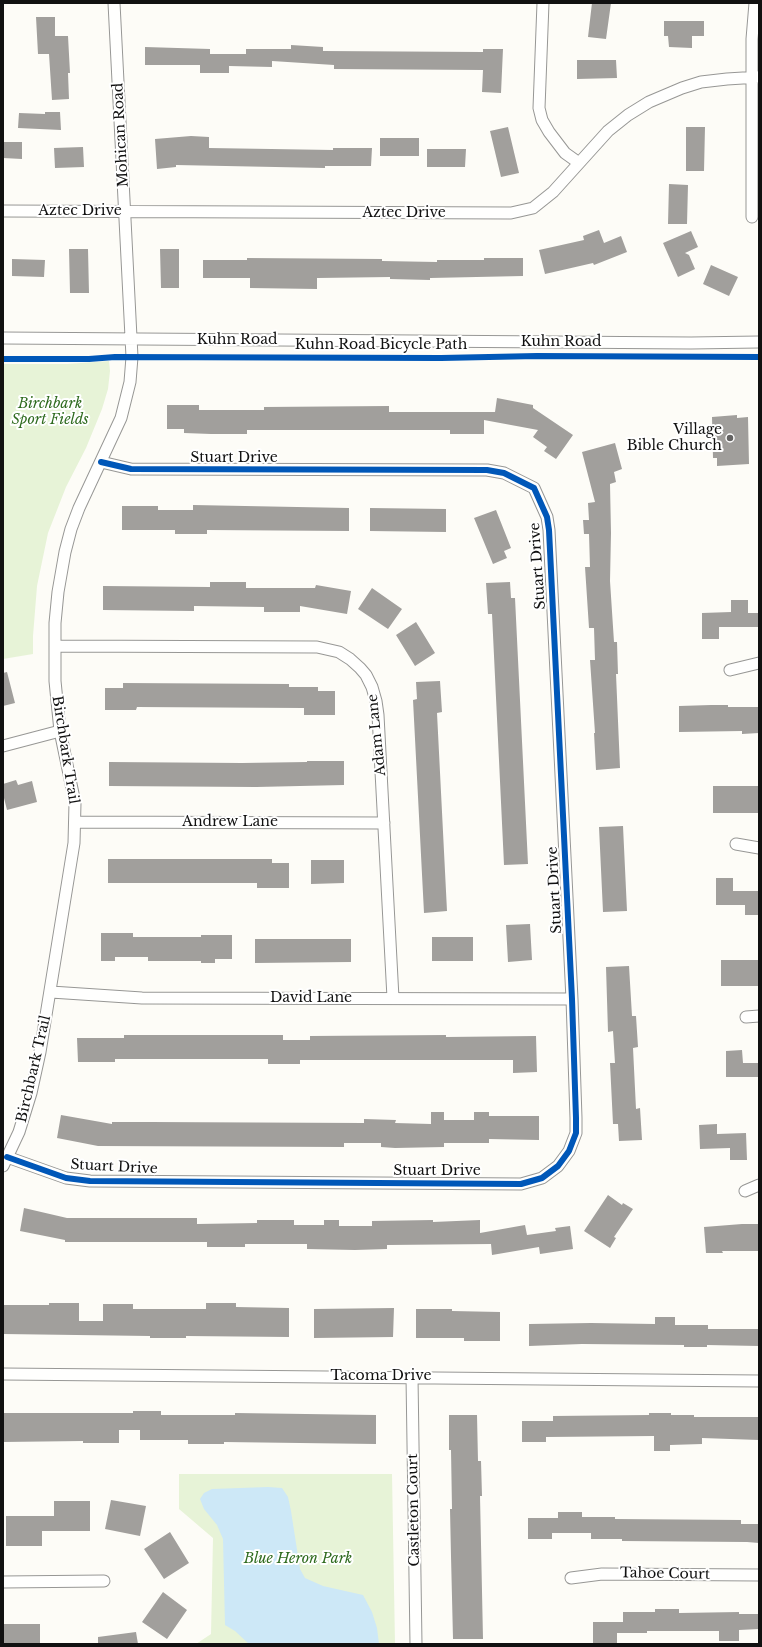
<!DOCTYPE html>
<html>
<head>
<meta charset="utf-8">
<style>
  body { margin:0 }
  #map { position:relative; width:762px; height:1647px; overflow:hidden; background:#fdfcf7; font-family:"Libre Baskerville",serif }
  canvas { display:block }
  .frame { position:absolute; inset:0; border:4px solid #111; pointer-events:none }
</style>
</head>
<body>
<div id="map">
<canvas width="762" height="1647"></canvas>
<div class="frame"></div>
</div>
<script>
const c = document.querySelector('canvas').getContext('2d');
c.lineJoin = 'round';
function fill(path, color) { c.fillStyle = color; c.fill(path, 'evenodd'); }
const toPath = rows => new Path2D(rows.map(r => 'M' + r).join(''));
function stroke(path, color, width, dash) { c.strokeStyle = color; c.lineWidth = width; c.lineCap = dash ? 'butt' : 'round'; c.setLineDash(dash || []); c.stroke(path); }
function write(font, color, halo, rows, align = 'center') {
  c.font = font + ' "Libre Baskerville",serif'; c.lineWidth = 4; c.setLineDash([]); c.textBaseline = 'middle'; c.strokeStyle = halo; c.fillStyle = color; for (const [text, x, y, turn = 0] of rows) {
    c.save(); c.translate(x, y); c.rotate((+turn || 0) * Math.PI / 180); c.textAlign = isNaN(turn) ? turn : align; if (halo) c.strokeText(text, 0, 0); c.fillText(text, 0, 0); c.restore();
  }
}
const green = toPath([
  [109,361,110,371,108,389,102,409,86,448,66,487,48,533,37,586,33,636,33,654,3,659,3,364,67,364],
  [179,1474,392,1474,395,1644,196,1644,211,1634,213,1538,179,1509]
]);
const water = toPath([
  [268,1487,282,1488,288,1497,291,1511,300,1569,305,1578,323,1586,363,1595,372,1612,377,1628,379,1644,249,1644,235,1631,225,1625,223,1539,217,1525,204,1509,200,1499,204,1493,212,1489]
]);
const building = toPath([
  [592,3,611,3,606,39,588,37],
  [36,17,55,17,55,36,68,36,70,73,68,73,69,99,52,100,49,54,38,54],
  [664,21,704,21,704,36,692,36,692,48,669,47,668,36,664,36],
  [291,45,323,47,323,51,483,52,483,49,503,49,501,93,482,92,483,70,334,69,334,65,272,61,272,67,229,66,229,73,200,73,200,65,145,65,145,47,210,49,210,54,246,54,246,49,291,49],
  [577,60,616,60,617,78,577,79],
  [45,112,60,112,61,130,18,128,19,113,45,114],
  [508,127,519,173,501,177,490,131],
  [686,127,705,127,704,171,686,171],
  [191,136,209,137,209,148,333,150,333,148,372,148,371,166,325,166,325,168,176,165,176,167,157,169,155,139],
  [380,138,419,138,419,156,380,156],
  [3,142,22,142,22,159,3,158],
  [83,147,84,167,55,168,54,148],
  [427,149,466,149,465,167,427,167],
  [669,184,688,185,687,224,668,224],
  [599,230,604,243,621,236,627,252,594,265,593,263,545,274,539,250,584,240,583,236],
  [691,231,698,247,685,253,689,255,695,269,678,277,663,243],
  [69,249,88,249,89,293,70,293],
  [160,249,179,249,179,288,161,288],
  [247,258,382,259,382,261,437,262,437,260,484,260,484,258,523,258,523,276,430,278,430,280,390,279,390,277,317,278,317,289,250,288,250,278,203,278,203,260,247,260],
  [12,259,45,260,44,277,12,276],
  [711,265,738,277,729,296,703,284],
  [497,398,533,405,533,408,573,435,556,459,544,451,547,447,533,437,538,430,484,420,484,434,450,434,450,430,247,430,247,434,211,434,184,433,184,429,167,429,167,405,199,405,199,410,264,410,264,407,389,406,389,412,495,412],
  [737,415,737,418,748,417,749,464,717,466,717,458,713,458,712,417],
  [615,443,622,469,614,472,616,482,610,484,611,533,610,581,614,642,617,642,618,674,616,674,620,768,596,770,594,733,595,733,590,660,595,660,594,628,589,628,585,567,590,567,589,534,584,534,583,520,589,520,588,503,595,502,582,452],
  [193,505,349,508,349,531,207,530,207,534,175,534,175,530,122,530,122,506,158,506,158,510,193,510],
  [370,508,446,509,446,532,370,531],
  [496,510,511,548,504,551,507,558,493,564,474,518],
  [210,582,246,582,246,588,315,588,316,585,351,591,347,614,300,606,300,612,264,612,264,607,194,606,194,611,103,610,103,586,210,587],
  [510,582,511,598,515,598,528,864,504,865,492,614,488,614,486,583],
  [372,588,402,609,388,629,358,609],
  [731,600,748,600,748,613,759,613,759,627,719,627,719,639,702,639,702,613,731,612],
  [416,622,435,653,415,666,396,635],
  [7,672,15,703,3,706,3,673],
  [440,681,442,712,437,713,447,911,424,913,413,700,417,699,416,682],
  [123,683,289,684,289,687,318,687,318,691,335,691,335,715,304,715,304,708,137,707,136,710,105,710,105,688,123,688],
  [711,705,728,705,728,707,759,707,759,733,742,734,742,731,679,732,679,706],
  [307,761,344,761,344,785,256,787,109,786,109,762,242,763,307,762],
  [16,780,18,785,32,781,37,802,7,810,3,794,3,784],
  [713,786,758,786,758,813,713,813],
  [623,826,627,911,603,912,599,827],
  [108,859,272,859,272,863,289,863,289,888,257,888,257,883,108,883],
  [311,860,344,860,344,883,311,884],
  [716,878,733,878,733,891,759,891,759,915,745,915,745,905,716,905],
  [530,924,532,960,508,962,506,925],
  [101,933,133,933,133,937,201,937,201,935,232,935,232,959,215,959,215,963,201,963,201,961,148,961,148,957,115,957,115,961,101,961],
  [432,937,473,937,473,961,432,961],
  [255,939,351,939,351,962,255,963],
  [721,960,759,960,759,986,721,986],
  [629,966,632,1016,636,1016,638,1047,633,1048,636,1109,640,1108,642,1140,619,1141,618,1124,613,1124,610,1063,615,1063,613,1031,608,1032,606,967],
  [124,1035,283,1035,283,1040,310,1040,310,1036,446,1035,446,1037,536,1036,537,1072,513,1073,513,1060,300,1060,300,1064,268,1064,268,1059,115,1059,115,1062,78,1062,77,1038,124,1038],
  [742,1050,743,1063,759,1063,759,1077,726,1077,726,1051],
  [431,1112,444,1112,444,1120,474,1120,474,1112,489,1112,489,1116,539,1116,539,1140,489,1139,489,1143,444,1143,444,1147,395,1148,381,1147,381,1143,344,1143,344,1147,98,1146,57,1138,61,1115,112,1124,112,1122,150,1122,364,1123,364,1119,396,1120,395,1123,431,1124],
  [717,1124,717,1134,746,1133,747,1160,730,1160,730,1148,700,1149,699,1125],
  [608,1195,622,1205,623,1203,633,1209,614,1237,616,1238,610,1248,584,1231],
  [24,1208,67,1218,197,1218,197,1224,257,1223,257,1220,294,1220,294,1225,324,1225,324,1220,339,1220,339,1226,372,1226,372,1221,433,1220,433,1222,480,1220,480,1233,525,1225,527,1235,556,1231,555,1228,570,1226,573,1249,540,1254,539,1247,492,1255,491,1244,387,1245,387,1249,355,1250,307,1249,307,1244,245,1244,245,1247,207,1247,207,1242,65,1242,65,1240,20,1231],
  [742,1224,759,1224,759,1251,722,1251,723,1253,706,1253,704,1227],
  [49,1303,79,1303,79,1321,103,1321,103,1304,133,1304,133,1309,206,1309,206,1303,236,1303,236,1307,289,1308,289,1337,186,1336,186,1338,150,1338,150,1336,3,1334,3,1305,49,1305],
  [394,1308,393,1337,314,1338,314,1309],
  [416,1309,452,1309,452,1311,500,1312,500,1341,464,1341,464,1338,416,1338],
  [655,1317,675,1317,675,1325,708,1325,708,1329,759,1329,759,1346,707,1345,707,1347,684,1347,684,1345,582,1344,529,1346,529,1324,591,1323,655,1324],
  [133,1411,161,1411,161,1415,235,1415,235,1413,376,1415,376,1444,224,1442,224,1444,188,1444,188,1440,140,1440,140,1430,119,1430,119,1443,83,1443,83,1441,3,1442,3,1413,133,1413],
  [649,1413,671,1413,671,1415,694,1415,694,1417,759,1417,759,1440,702,1438,702,1444,670,1445,670,1451,654,1451,654,1436,546,1437,546,1442,522,1442,522,1421,553,1421,553,1416,649,1415],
  [449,1415,477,1415,478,1461,481,1461,482,1496,480,1496,483,1639,453,1639,451,1556,450,1509,452,1509,451,1450,449,1450],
  [111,1500,146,1506,140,1536,105,1529],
  [54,1501,90,1501,90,1531,42,1531,42,1546,6,1546,6,1516,54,1516],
  [558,1512,582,1512,582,1517,615,1517,615,1519,741,1520,741,1524,759,1524,759,1543,747,1542,622,1541,622,1539,591,1539,591,1533,552,1533,552,1539,528,1539,528,1518,558,1518],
  [170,1532,189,1563,164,1579,144,1549],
  [163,1592,187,1610,167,1639,142,1622],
  [655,1609,679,1609,679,1613,739,1612,739,1614,759,1614,759,1629,739,1630,739,1641,719,1641,719,1631,647,1631,647,1633,617,1633,617,1644,593,1644,593,1622,623,1622,623,1612,655,1612],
  [4,1624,40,1624,40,1644,4,1644],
  [136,1632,138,1644,98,1644,98,1637]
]);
const minor = toPath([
  [543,3,539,108,542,120,549,132,565,153,579,163],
  [3,211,511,213,533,208,553,192,608,131,628,115,649,102,682,88,701,82,727,79,759,77],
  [752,217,752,39,755,3],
  [3,338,691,343,759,342],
  [55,646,317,647,339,652,350,659,360,668,366,675,372,687,376,701,378,715,393,998],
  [730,670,759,663],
  [3,746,60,731],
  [76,822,384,823],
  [736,844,759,848],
  [51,992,142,998,572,999],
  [746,1017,759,1016],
  [7,1157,66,1178,90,1181,521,1184,542,1178,558,1166,569,1151,576,1133,576,1118,572,999,549,530,547,517,534,488,504,473,487,470,131,469,101,462],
  [3,1166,19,1132,31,1093,40,1052,74,843,75,803,60,731,55,681,55,623,58,592,65,552,71,529,79,508,121,418,130,382,132,357,114,3],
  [745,1191,759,1185],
  [3,1374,759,1381],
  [412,1377,416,1644],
  [571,1578,602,1574,759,1575],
  [3,1582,104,1581]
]);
const cycleway = toPath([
  [3,359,89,359,115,357,441,358,537,356,759,357],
  [7,1157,66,1178,90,1181,521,1184,542,1178,558,1166,569,1151,576,1133,576,1118,572,999,549,530,547,517,534,488,504,473,487,470,131,469,101,462]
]);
const markers = [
  [730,438,4,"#646362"]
];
const streetNames = [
  ["Mohican Road",121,135,-93],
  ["Aztec Drive",80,211],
  ["Aztec Drive",404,213],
  ["Kuhn Road",237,340],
  ["Kuhn Road",561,342],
  ["Kuhn Road Bicycle Path",381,345],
  ["Stuart Drive",234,458],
  ["Stuart Drive",538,566,-94],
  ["Adam Lane",377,735,-96],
  ["Birchbark Trail",65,750,81],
  ["Andrew Lane",230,822],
  ["Stuart Drive",555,890,-93],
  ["David Lane",311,998],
  ["Birchbark Trail",34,1069,-77],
  ["Stuart Drive",114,1167,3],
  ["Stuart Drive",437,1171],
  ["Tacoma Drive",381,1376],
  ["Castleton Court",414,1510,-91],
  ["Tahoe Court",665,1574,1]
];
const parkNames = [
  ["Birchbark",50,404],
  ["Sport Fields",50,420],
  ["Blue Heron Park",298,1559]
];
const poiNames = [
  ["Village",722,430],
  ["Bible Church",722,446]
];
fill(green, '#e7f3d7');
fill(water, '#cde8f7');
fill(building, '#a19f9c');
stroke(minor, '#979795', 13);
stroke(minor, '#fffffe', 11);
stroke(cycleway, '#0057b8', 6);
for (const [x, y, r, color] of markers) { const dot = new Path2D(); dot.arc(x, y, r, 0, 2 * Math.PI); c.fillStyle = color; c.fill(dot); stroke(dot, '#fff', 1.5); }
write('14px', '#111', '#fff', streetNames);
write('italic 14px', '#2f6b1f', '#fff', parkNames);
write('14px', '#111', '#fff', poiNames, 'right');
</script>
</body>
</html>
